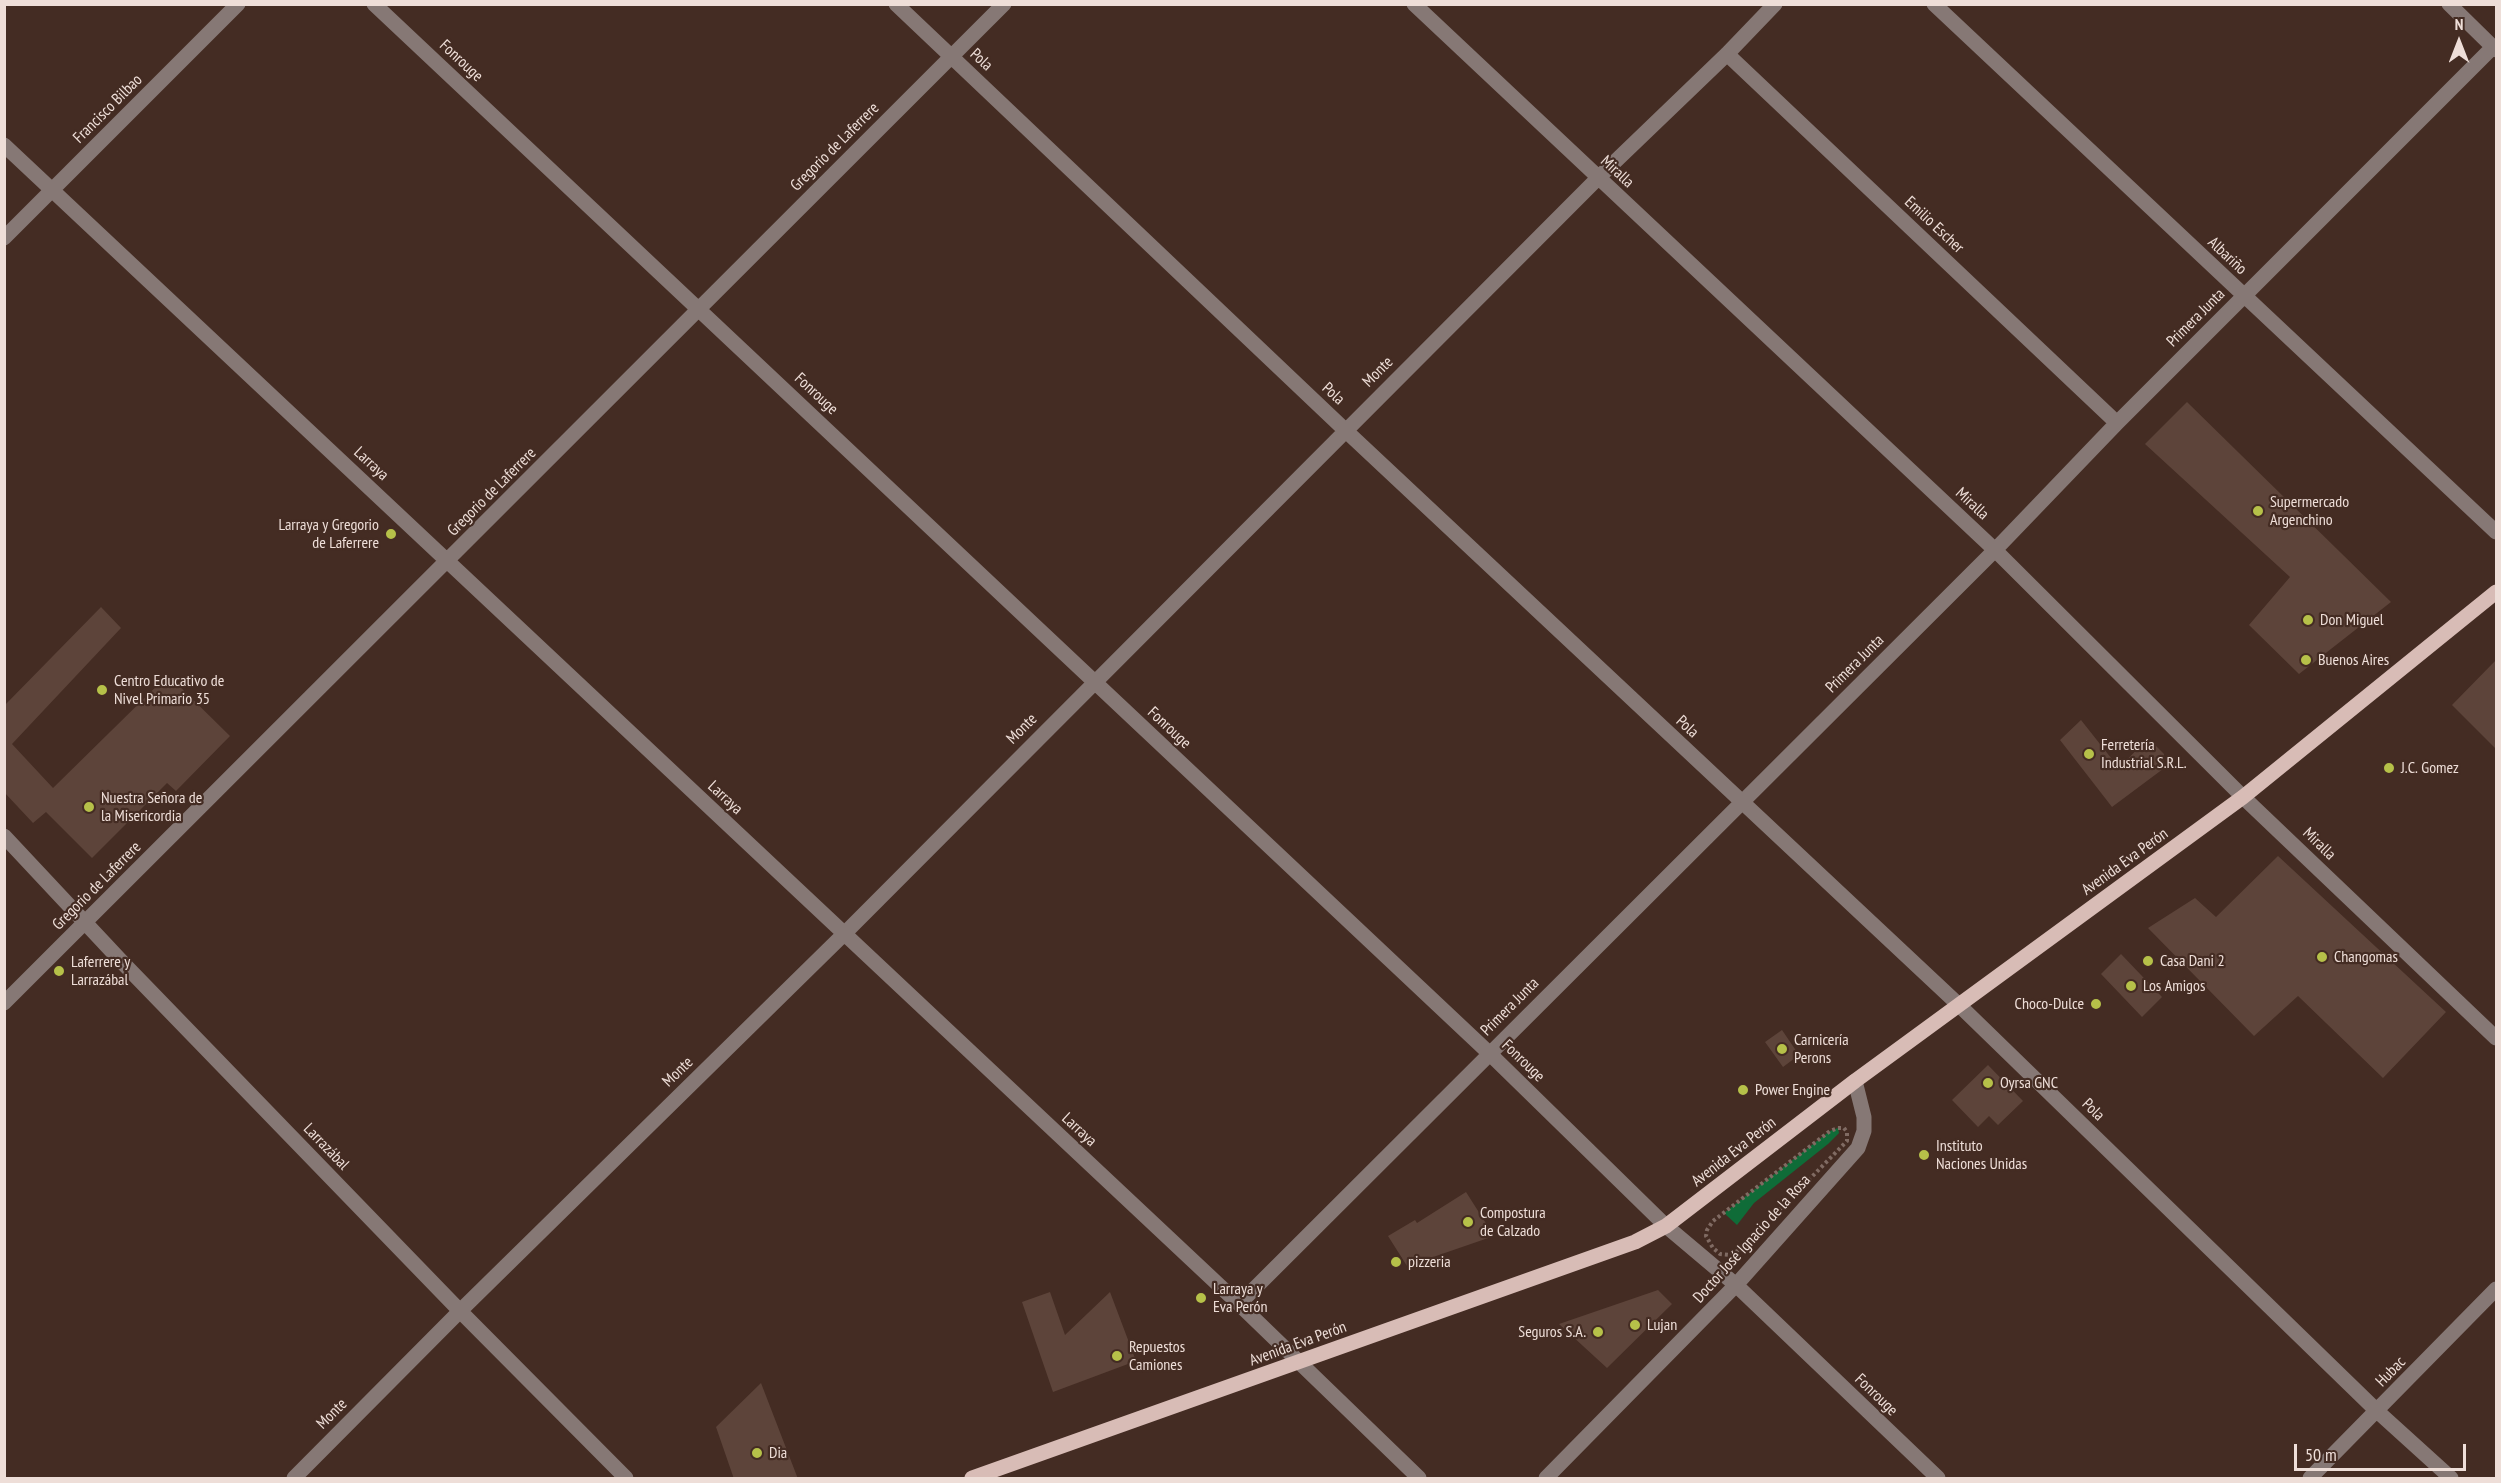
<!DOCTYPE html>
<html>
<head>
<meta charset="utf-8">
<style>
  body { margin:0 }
  #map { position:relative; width:2501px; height:1483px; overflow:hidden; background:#442c23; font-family:"PT Sans Narrow",sans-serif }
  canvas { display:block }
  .frame { position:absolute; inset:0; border:6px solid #eeded8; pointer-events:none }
  .north { position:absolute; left:2429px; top:12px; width:60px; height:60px; -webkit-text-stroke:4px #442c23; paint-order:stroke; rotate:0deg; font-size:16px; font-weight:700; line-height:24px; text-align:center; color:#eeded8 }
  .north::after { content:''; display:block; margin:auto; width:21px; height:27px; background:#eeded8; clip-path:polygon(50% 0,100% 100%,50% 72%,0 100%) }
  .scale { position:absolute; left:2294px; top:1444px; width:172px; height:27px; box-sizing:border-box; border:3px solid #eeded8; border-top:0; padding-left:8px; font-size:18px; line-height:21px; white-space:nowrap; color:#eeded8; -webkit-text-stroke:4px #442c23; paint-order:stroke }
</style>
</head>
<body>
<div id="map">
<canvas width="2501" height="1483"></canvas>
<div class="frame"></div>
<div class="north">N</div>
<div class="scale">50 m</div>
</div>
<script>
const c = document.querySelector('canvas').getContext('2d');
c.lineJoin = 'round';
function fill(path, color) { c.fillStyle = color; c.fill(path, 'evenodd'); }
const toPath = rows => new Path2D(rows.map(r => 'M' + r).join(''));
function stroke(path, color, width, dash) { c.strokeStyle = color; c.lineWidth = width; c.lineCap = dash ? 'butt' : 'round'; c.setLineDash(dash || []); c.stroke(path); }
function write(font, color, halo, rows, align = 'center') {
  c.font = font + ' "PT Sans Narrow",sans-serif'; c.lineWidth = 4.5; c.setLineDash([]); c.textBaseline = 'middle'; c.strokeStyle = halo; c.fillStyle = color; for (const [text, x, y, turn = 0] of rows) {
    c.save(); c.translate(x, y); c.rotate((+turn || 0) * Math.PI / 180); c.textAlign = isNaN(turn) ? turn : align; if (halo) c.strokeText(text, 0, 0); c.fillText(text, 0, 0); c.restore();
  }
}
const green = toPath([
  [1838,1128,1839,1133,1828,1144,1754,1203,1737,1225,1724,1213,1830,1131]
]);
const building = toPath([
  [2187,402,2391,602,2299,674,2249,625,2290,577,2145,444],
  [101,607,121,628,12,744,53,788,168,675,230,736,176,791,167,783,92,858,46,812,33,823,4,792,4,706],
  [2496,660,2496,749,2452,705],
  [2081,720,2119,768,2148,738,2164,754,2163,769,2112,807,2060,740],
  [2278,856,2446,1012,2383,1078,2298,996,2254,1036,2148,928,2195,898,2216,917],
  [2121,954,2162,997,2142,1017,2101,974],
  [1782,1030,1799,1055,1783,1067,1765,1042],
  [1988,1065,2023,1101,1998,1125,1989,1116,1978,1127,1952,1100],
  [1466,1192,1494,1236,1407,1266,1388,1236,1415,1220,1417,1223],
  [1658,1290,1672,1304,1607,1368,1559,1324],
  [1050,1292,1065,1335,1110,1292,1136,1361,1053,1392,1022,1302],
  [761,1383,798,1479,734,1479,716,1427]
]);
const path = toPath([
  [1838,1128,1844,1128,1847,1132,1847,1141,1741,1249,1730,1255,1720,1254,1713,1248,1706,1236,1707,1230,1713,1221,1830,1131,1838,1128]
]);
const minor = toPath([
  [374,4,1489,1053,1666,1226,1736,1285,1938,1478],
  [896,4,1345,430,1960,1006,2377,1411,2451,1478],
  [1414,4,1995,550,2243,797,2496,1038],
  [1934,4,2496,532],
  [2449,4,2496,50],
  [1727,54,2117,423],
  [4,145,1239,1304,1419,1478],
  [4,238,238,4],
  [4,836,122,962,460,1311,626,1478],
  [4,1003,1004,4],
  [1239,1304,1995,550,2117,423,2493,47],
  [294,1478,460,1311,843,935,1598,178,1727,54,1775,4],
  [1546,1478,1736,1285,1858,1148,1864,1131,1864,1117,1855,1081],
  [2310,1478,2496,1289]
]);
const major = toPath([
  [972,1478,1635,1242,1666,1226,1855,1081,2243,797,2496,592]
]);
const markers = [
  [2258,511,6,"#b6c149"],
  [391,534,6,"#b6c149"],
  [2308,620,6,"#b6c149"],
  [2306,660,6,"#b6c149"],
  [102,690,6,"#b6c149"],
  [2089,754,6,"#b6c149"],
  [2389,768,6,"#b6c149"],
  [89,807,6,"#b6c149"],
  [2322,957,6,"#b6c149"],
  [2148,961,6,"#b6c149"],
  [59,971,6,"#b6c149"],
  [2131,986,6,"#b6c149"],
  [2096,1004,6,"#b6c149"],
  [1782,1049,6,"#b6c149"],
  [1988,1083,6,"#b6c149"],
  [1743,1090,6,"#b6c149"],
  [1924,1155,6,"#b6c149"],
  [1468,1222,6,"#b6c149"],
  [1396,1262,6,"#b6c149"],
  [1201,1298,6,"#b6c149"],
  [1635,1325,6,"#b6c149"],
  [1598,1332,6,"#b6c149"],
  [1117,1356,6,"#b6c149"],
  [757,1453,6,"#b6c149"]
];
const streetNames = [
  ["Pola",981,60,43],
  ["Fonrouge",461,61,43],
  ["Francisco Bilbao",108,109,-45],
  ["Gregorio de Laferrere",835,147,-45],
  ["Miralla",1617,172,43],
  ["Emilio Escher",1934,225,43],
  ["Albariño",2227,256,43],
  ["Primera Junta",2196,318,-45],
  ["Monte",1378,372,-45],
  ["Fonrouge",816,394,43],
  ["Pola",1333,394,43],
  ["Larraya",371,464,43],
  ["Gregorio de Laferrere",492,492,-45],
  ["Miralla",1972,504,43],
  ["Primera Junta",1855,664,-45],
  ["Pola",1687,727,43],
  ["Fonrouge",1169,728,43],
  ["Monte",1022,729,-45],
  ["Larraya",725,798,43],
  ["Miralla",2319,844,44],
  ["Avenida Eva Perón",2125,862,-36],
  ["Gregorio de Laferrere",97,886,-45],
  ["Primera Junta",1510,1007,-45],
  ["Fonrouge",1523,1061,44],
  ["Monte",678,1072,-44],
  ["Pola",2093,1110,44],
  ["Larraya",1079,1130,43],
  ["Larrazábal",326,1147,46],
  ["Avenida Eva Perón",1734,1152,-38],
  ["Doctor José Ignacio de la Rosa",1752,1239,-48],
  ["Avenida Eva Perón",1298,1344,-20],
  ["Hubac",2391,1372,-46],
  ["Fonrouge",1876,1395,44],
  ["Monte",332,1414,-45]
];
const poiNames = [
  ["Supermercado",2270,502],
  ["Argenchino",2270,520],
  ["Larraya y Gregorio",379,525,"right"],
  ["de Laferrere",379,543,"right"],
  ["Don Miguel",2320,620],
  ["Buenos Aires",2318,660],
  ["Centro Educativo de",114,681],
  ["Nivel Primario 35",114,699],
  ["Ferretería",2101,745],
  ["Industrial S.R.L.",2101,763],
  ["J.C. Gomez",2401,768],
  ["Nuestra Señora de",101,798],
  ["la Misericordia",101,816],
  ["Changomas",2334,957],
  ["Casa Dani 2",2160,961],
  ["Laferrere y",71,962],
  ["Larrazábal",71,980],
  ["Los Amigos",2143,986],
  ["Choco-Dulce",2084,1004,"right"],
  ["Carnicería",1794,1040],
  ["Perons",1794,1058],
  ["Oyrsa GNC",2000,1083],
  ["Power Engine",1755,1090],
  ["Instituto",1936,1146],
  ["Naciones Unidas",1936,1164],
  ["Compostura",1480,1213],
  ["de Calzado",1480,1231],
  ["pizzeria",1408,1262],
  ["Larraya y",1213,1289],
  ["Eva Perón",1213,1307],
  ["Lujan",1647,1325],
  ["Seguros S.A.",1586,1332,"right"],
  ["Repuestos",1129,1347],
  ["Camiones",1129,1365],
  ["Dia",769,1453]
];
fill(green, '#0f6c38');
fill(building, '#5d443a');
stroke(path, '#806b63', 4, [3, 3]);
stroke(minor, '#867875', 15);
stroke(major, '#d8bcb6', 15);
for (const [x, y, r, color] of markers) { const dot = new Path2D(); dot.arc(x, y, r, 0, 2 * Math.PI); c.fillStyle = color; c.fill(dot); stroke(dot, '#442c23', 2); }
write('16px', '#eeded8', '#442c23', streetNames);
write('16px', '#eeded8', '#442c23', poiNames, 'left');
</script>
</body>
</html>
